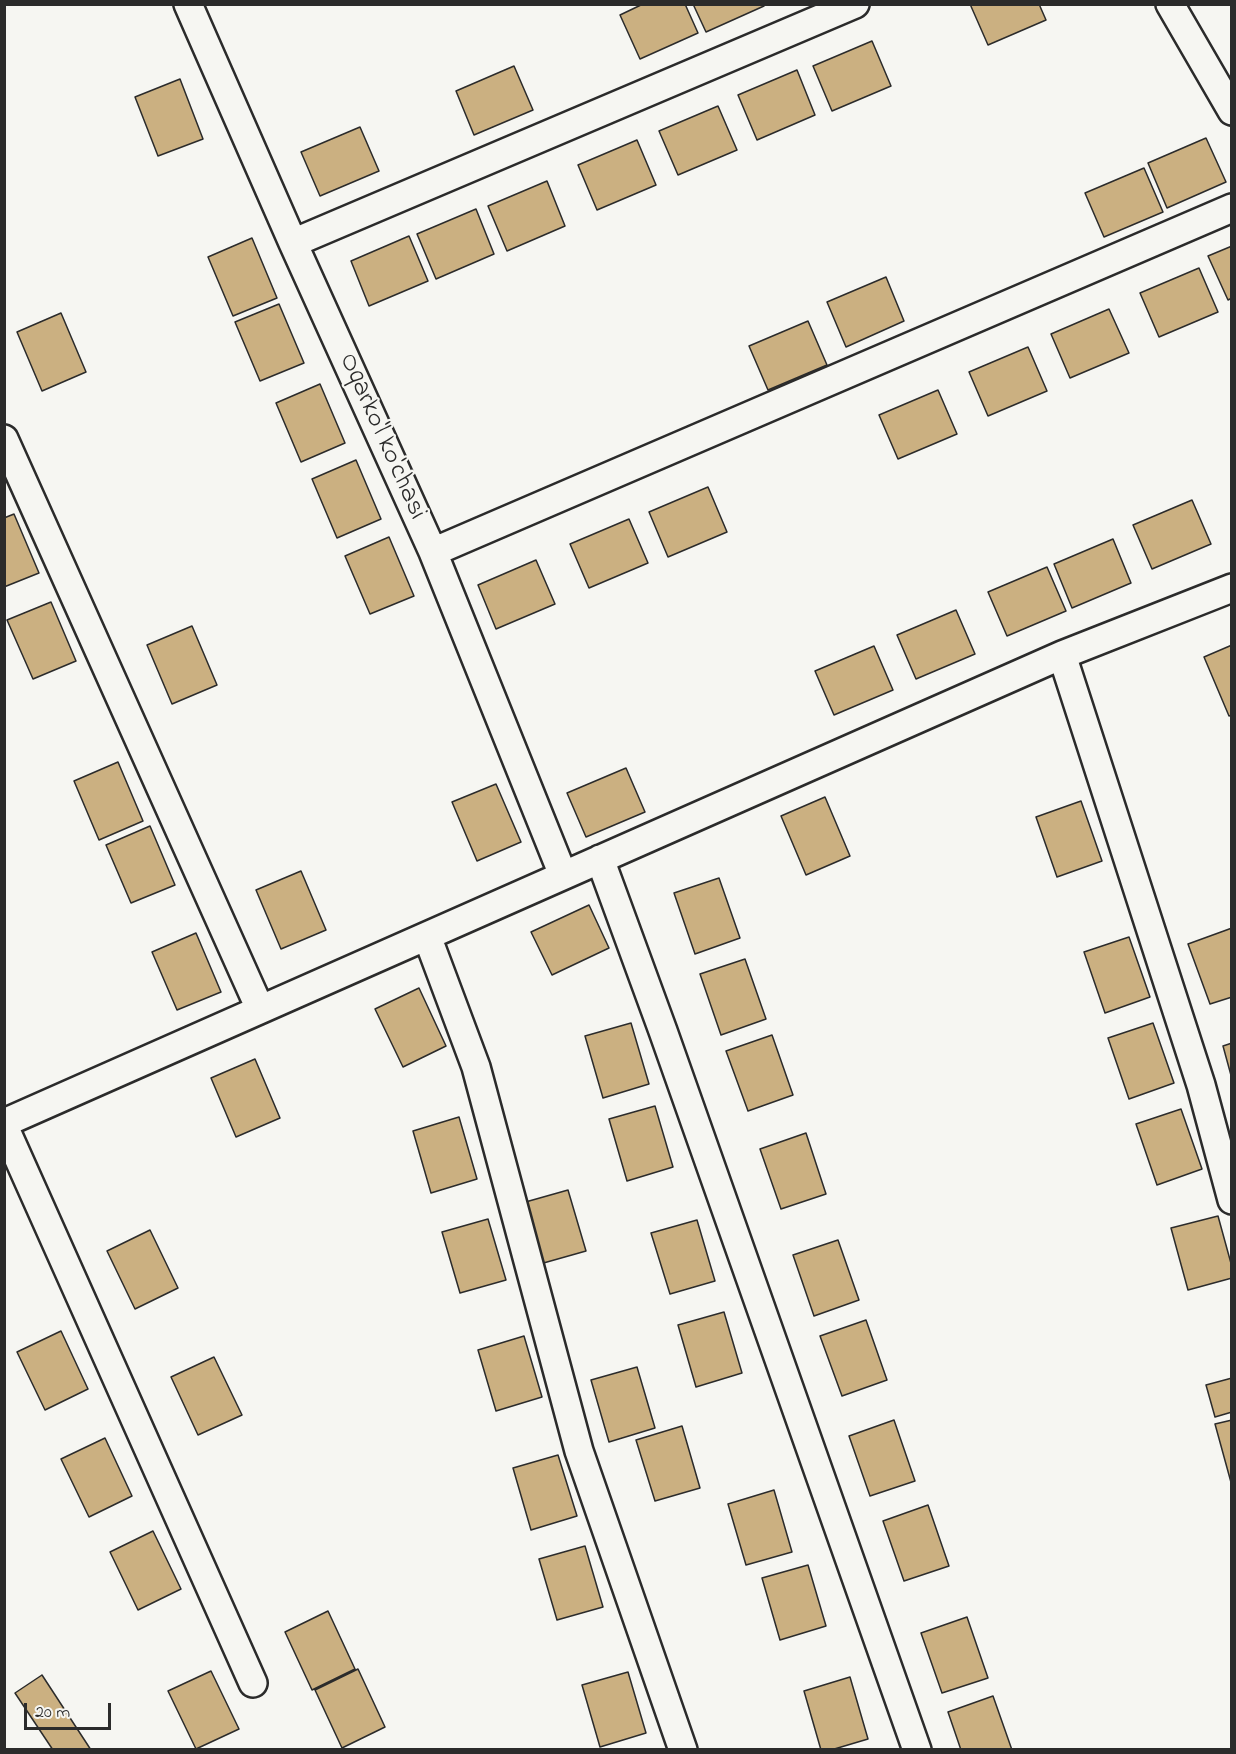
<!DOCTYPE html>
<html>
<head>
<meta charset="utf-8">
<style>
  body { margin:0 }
  #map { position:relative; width:1236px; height:1754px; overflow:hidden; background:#f6f6f2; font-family:"Indie Flower",sans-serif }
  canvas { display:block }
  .frame { position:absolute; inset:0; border:6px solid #2b2b2b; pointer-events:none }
  .scale { position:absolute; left:24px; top:1703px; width:87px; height:27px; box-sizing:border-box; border:3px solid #2b2b2b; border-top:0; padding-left:8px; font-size:18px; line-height:21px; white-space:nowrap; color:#2b2b2b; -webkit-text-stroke:4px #f6f6f2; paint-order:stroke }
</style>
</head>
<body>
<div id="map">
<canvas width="1236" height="1754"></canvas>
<div class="frame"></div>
<div class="scale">20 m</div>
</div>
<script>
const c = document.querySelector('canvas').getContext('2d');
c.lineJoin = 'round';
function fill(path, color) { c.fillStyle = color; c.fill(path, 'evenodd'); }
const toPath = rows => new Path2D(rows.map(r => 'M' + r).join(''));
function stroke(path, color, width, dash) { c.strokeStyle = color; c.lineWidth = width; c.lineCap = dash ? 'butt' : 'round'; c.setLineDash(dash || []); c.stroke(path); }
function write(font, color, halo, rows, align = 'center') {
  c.font = font + ' "Indie Flower",sans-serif'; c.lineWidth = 4.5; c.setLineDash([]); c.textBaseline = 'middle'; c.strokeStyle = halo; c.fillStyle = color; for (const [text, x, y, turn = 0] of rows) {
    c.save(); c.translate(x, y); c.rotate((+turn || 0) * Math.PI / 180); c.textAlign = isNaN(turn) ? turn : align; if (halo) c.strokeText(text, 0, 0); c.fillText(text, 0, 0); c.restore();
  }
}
const building = toPath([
  [643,4,685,4,698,33,640,59,620,15,643,4],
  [693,4,763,4,764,6,706,32,693,4],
  [970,4,1039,4,1046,20,988,45,970,4],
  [872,41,891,86,832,111,813,66,872,41],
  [514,66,533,110,474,135,456,91,514,66],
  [797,70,815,115,757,140,738,95,797,70],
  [180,79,203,139,158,156,135,97,180,79],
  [718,106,737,150,678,175,659,131,718,106],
  [360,127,379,171,320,196,301,152,360,127],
  [1206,138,1226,182,1167,208,1148,163,1206,138],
  [637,140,656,185,597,210,578,165,637,140],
  [1144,168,1163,212,1104,237,1085,193,1144,168],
  [547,181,565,226,507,251,488,206,547,181],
  [476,209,494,254,436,279,417,234,476,209],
  [409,236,428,281,369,306,351,261,409,236],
  [252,238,277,298,233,316,208,257,252,238],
  [1232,246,1232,298,1228,300,1208,256,1232,246],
  [1199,268,1218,312,1159,337,1140,293,1199,268],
  [886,277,904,321,846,347,827,302,886,277],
  [279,304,304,363,260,381,235,322,279,304],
  [1109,309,1129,353,1070,378,1051,334,1109,309],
  [61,313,86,372,42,391,17,332,61,313],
  [808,321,827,365,768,390,749,346,808,321],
  [1028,347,1047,391,988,416,969,372,1028,347],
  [320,384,345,443,301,462,276,403,320,384],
  [938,390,957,434,898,459,879,415,938,390],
  [356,460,381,519,337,538,312,479,356,460],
  [708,487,727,532,668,557,649,512,708,487],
  [1192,500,1211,544,1152,569,1133,525,1192,500],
  [14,514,39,573,4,587,4,518,14,514],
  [629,519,648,563,589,588,570,544,629,519],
  [389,537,414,596,370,614,345,556,389,537],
  [1113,539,1131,583,1072,608,1054,564,1113,539],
  [536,560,555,604,496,629,478,585,536,560],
  [1047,567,1066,611,1007,636,988,592,1047,567],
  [51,602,76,661,33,679,7,620,51,602],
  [956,610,975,654,916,679,897,635,956,610],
  [192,626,217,685,172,704,147,645,192,626],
  [1232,645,1232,715,1229,716,1204,657,1232,645],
  [874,646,893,690,834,715,815,671,874,646],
  [118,762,143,821,99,840,74,781,118,762],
  [626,768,645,812,586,837,567,793,626,768],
  [496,784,521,842,477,861,452,802,496,784],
  [825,797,850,856,806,875,781,816,825,797],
  [1081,801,1102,861,1057,877,1036,817,1081,801],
  [150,826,175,885,131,903,106,845,150,826],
  [301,871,326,930,281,949,256,890,301,871],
  [719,878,740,938,695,954,674,893,719,878],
  [589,905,609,948,552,975,531,932,589,905],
  [1232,928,1232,997,1210,1004,1188,944,1232,928],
  [196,933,221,992,177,1010,152,952,196,933],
  [1129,937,1150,997,1105,1013,1084,952,1129,937],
  [745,959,766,1019,721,1035,700,974,745,959],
  [419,988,446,1046,403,1067,375,1009,419,988],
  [631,1023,649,1084,603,1098,585,1036,631,1023],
  [1153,1023,1174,1083,1129,1099,1108,1038,1153,1023],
  [772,1035,793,1095,748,1111,726,1051,772,1035],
  [1232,1043,1232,1079,1223,1046,1232,1043],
  [255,1059,280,1118,236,1137,211,1078,255,1059],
  [655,1106,673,1167,627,1181,609,1119,655,1106],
  [1181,1109,1202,1169,1157,1185,1136,1124,1181,1109],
  [459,1117,477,1179,431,1193,413,1131,459,1117],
  [806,1133,826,1194,781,1209,760,1149,806,1133],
  [568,1190,586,1251,540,1264,522,1203,568,1190],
  [1218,1216,1232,1267,1232,1278,1188,1290,1171,1228,1218,1216],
  [488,1219,506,1280,460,1293,442,1232,488,1219],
  [697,1220,715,1281,670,1294,651,1233,697,1220],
  [150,1230,178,1288,135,1309,107,1251,150,1230],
  [838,1240,859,1300,814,1316,793,1255,838,1240],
  [724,1312,742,1373,696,1387,678,1325,724,1312],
  [866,1320,887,1380,842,1396,820,1336,866,1320],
  [61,1331,88,1389,45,1410,17,1352,61,1331],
  [524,1336,542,1397,496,1411,478,1350,524,1336],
  [214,1357,242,1415,198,1435,171,1377,214,1357],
  [637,1367,655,1428,609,1442,591,1380,637,1367],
  [1232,1378,1232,1412,1215,1417,1206,1385,1232,1378],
  [894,1420,915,1481,870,1496,849,1436,894,1420],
  [1232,1420,1232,1486,1215,1424,1232,1420],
  [682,1426,700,1488,655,1501,636,1440,682,1426],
  [105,1438,132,1496,89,1517,61,1459,105,1438],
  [558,1455,577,1516,531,1530,513,1468,558,1455],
  [774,1490,792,1552,746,1565,728,1504,774,1490],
  [928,1505,949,1566,904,1581,883,1521,928,1505],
  [153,1531,181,1589,138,1610,110,1552,153,1531],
  [585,1546,603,1607,557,1620,539,1559,585,1546],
  [808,1565,826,1626,780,1640,762,1578,808,1565],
  [328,1611,355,1669,312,1690,285,1632,328,1611],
  [967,1617,988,1678,942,1693,921,1633,967,1617],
  [358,1669,385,1727,342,1748,315,1690,358,1669],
  [211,1671,239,1729,196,1749,168,1691,211,1671],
  [628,1672,646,1733,600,1747,582,1685,628,1672],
  [42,1675,91,1750,53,1750,15,1693,42,1675],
  [850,1677,868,1739,831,1750,821,1750,804,1691,850,1677],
  [993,1696,1012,1750,961,1750,948,1712,993,1696]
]);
const minor = toPath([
  [188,4,293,243,433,552,563,875],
  [1170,4,1232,111],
  [293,243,855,4],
  [4,439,260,1009],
  [433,552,1232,208],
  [1062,655,1201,1085,1232,1200],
  [600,859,663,1031,917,1750],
  [427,936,476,1067,579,1451,683,1750],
  [4,1123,1062,655,1232,588],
  [4,1126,253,1683]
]);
const streetNames = [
  ["Oqarko'l ko'chasi",381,437,66]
];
fill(building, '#cbb081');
stroke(building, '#2b2b2b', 1.5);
stroke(minor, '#2b2b2b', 32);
stroke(minor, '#f6f6f2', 27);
write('27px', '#2b2b2b', '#f6f6f2', streetNames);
</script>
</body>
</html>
